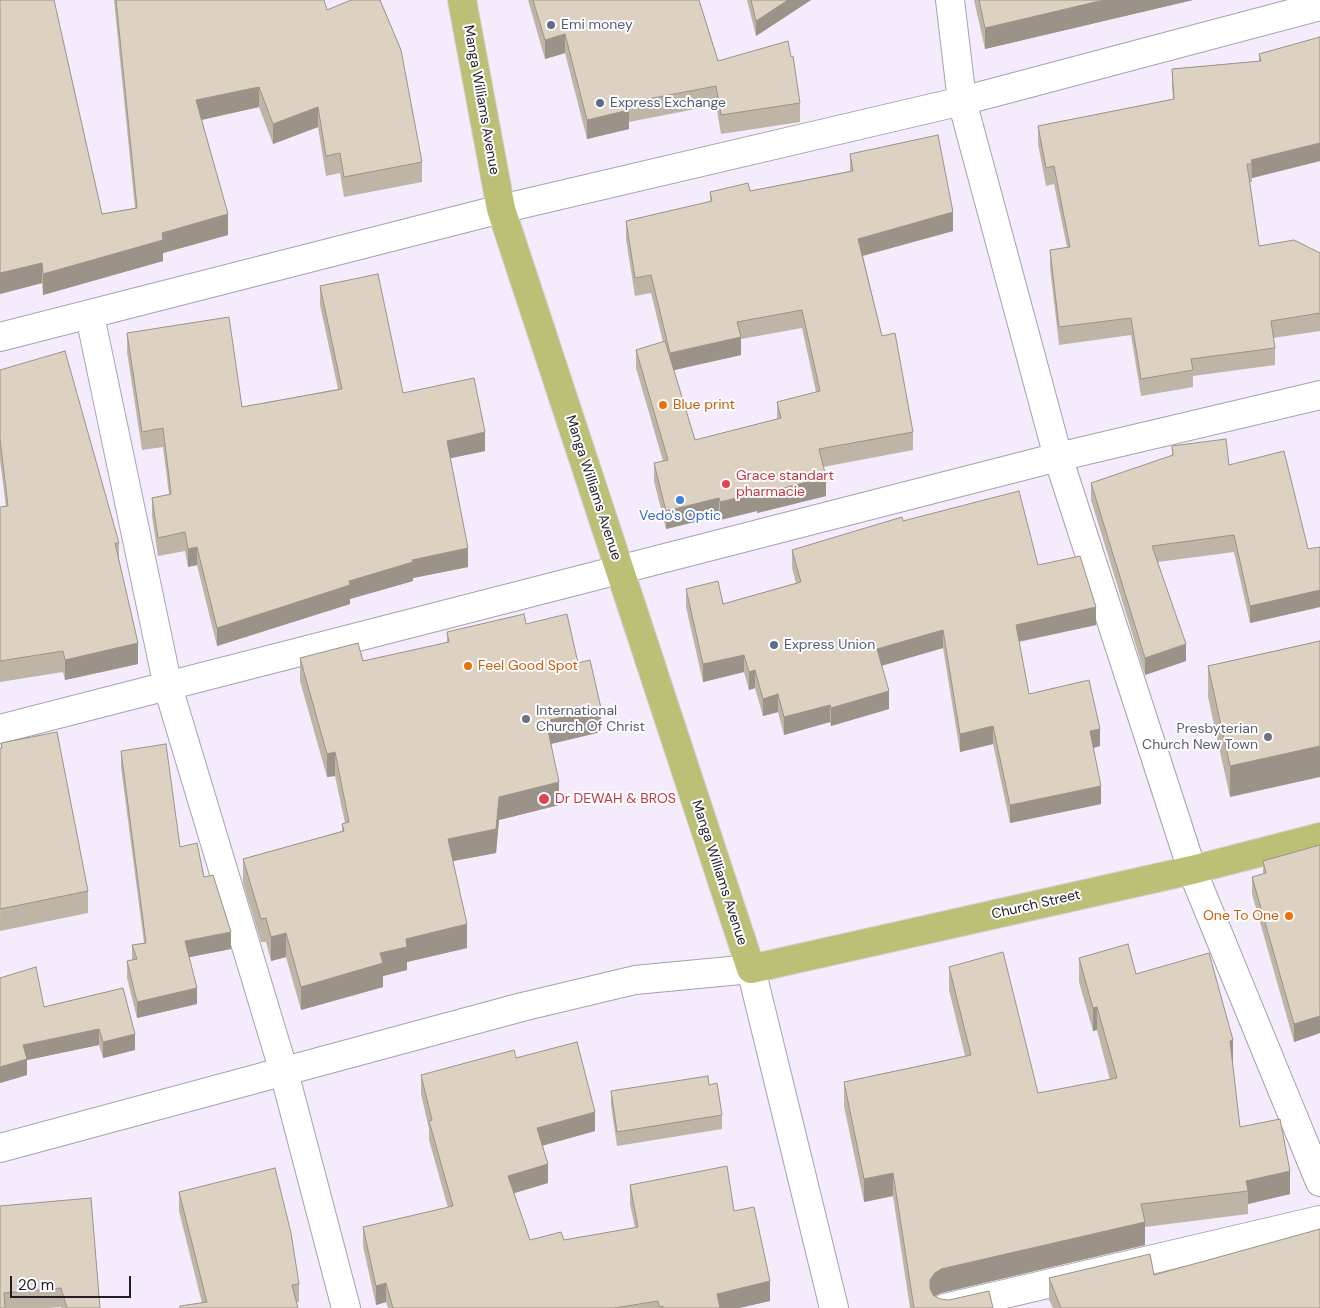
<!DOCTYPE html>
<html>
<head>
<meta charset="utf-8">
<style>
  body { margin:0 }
  #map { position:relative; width:1320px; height:1308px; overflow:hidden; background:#f4ebfc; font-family:"DM Sans",sans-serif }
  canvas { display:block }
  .scale { position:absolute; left:10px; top:1276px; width:121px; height:22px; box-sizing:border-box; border:2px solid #211e24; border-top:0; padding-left:6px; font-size:15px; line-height:18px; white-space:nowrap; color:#211e24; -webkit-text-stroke:4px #fefcff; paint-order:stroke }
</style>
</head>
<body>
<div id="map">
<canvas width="1320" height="1308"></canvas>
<div class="scale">20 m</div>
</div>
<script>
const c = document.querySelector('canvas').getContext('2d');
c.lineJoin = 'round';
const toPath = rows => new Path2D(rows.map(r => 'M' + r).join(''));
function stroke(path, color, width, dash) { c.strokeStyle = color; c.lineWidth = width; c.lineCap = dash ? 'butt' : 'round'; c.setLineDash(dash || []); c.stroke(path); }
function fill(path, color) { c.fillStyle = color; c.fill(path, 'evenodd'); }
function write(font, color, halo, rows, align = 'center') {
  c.font = font + ' "DM Sans",sans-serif'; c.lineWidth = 4; c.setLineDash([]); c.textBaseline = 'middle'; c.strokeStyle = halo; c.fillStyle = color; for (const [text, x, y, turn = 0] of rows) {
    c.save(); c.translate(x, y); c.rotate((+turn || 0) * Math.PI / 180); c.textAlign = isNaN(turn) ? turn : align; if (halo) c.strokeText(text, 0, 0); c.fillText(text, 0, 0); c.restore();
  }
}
const minor = toPath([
  [950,0,962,101,1058,457,1192,870,1320,1182],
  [90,316,168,687,284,1072,346,1308],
  [0,337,501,209,962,101,1320,6],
  [0,729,1058,457,1320,395],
  [0,1148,522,1007,635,980,751,969,834,1308],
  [945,1308,1320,1220]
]);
const major = toPath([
  [462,0,501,209,751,969,1192,870,1320,837]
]);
const wall = toPath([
  [0,0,102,214,135,208,114,0,324,0,327,10,422,162,422,182,344,197,340,173,326,176,318,127,273,144,259,107,202,120,228,235,163,253,163,261,43,295,42,283,0,294],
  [528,0,699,0,718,61,800,103,800,122,721,134,716,105,629,122,629,129,587,139,565,53,545,59],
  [747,0,811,0,756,36],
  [974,0,1193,0,985,49],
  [1320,37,1320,161,1252,178,1252,182,1250,182,1259,246,1320,253,1320,331,1273,338,1275,348,1275,365,1193,376,1193,387,1141,396,1131,335,1059,345,1050,267,1050,250,1067,247,1054,184,1046,186,1038,144,1038,126,1173,99,1172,87,1172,69,1259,61,1259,54],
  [850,154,953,231,863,256,882,336,913,432,913,450,823,467,826,496,757,513,757,511,720,520,719,516,666,529,654,481,654,463,663,461,636,368,636,350,663,342,651,293,635,296,626,239,626,221,710,202,710,192,750,191,850,171],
  [802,328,816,392,777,402,777,419,695,440,674,370,741,355,741,339],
  [320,286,403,393,485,451,450,458,468,567,413,578,413,581,350,599,350,604,217,646,197,565,188,567,185,551,158,556,152,516,152,498,169,494,163,447,142,450,127,352,127,333,242,407,338,389,320,305],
  [0,370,119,543,119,559,138,664,65,680,63,672,0,682,0,507,6,507,0,460],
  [1172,446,1229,465,1308,549,1320,547,1320,607,1250,623,1234,552,1158,562,1186,661,1145,675,1091,500,1091,483,1172,456],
  [903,521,1038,565,1096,625,1019,642,1029,694,1100,746,1093,748,1101,804,1010,823,993,744,960,752,943,648,881,666,889,709,831,726,830,722,784,735,778,712,763,716,755,688,749,690,744,672,703,682,686,607,686,589,723,604,796,583,792,568,792,550],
  [526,624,578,663,601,732,551,744,559,805,499,820,496,853,453,861,467,948,407,962,407,970,383,976,383,987,301,1010,286,957,271,961,266,942,261,942,243,883,243,859,342,831,342,824,345,823,335,776,327,777,300,681,300,658,363,661,447,643,447,632],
  [1320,641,1230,797,1208,697,1208,666],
  [1,743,88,891,88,913,0,931],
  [121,751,180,847,204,877,231,949,189,957,197,1004,137,1018,127,978,127,961,132,960,132,945,144,943,121,767],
  [1320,845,1320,1033,1294,1042,1252,894,1252,877,1263,874,1263,861],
  [1079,958,1136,974,1233,1063,1232,1063,1240,1127,1290,1194,1248,1204,1248,1214,1145,1227,1145,1245,941,1293,935,1296,940,1299,993,1308,910,1308,893,1196,864,1202,844,1106,844,1082,965,1056,949,990,949,967,1038,1093,1110,1080,1097,1030,1093,1031,1079,982],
  [123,988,135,1050,103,1058,99,1045,27,1060,27,1075,0,1083,44,1007],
  [516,1058,595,1131,542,1146,548,1183,514,1193,530,1240,564,1240,635,1228,630,1204,630,1185,734,1211,770,1301,739,1308,388,1308,386,1302,376,1305,363,1246,363,1227,448,1208,429,1140,429,1129,421,1094,421,1075],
  [709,1085,722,1115,722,1129,617,1146,611,1105,611,1091],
  [179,1192,299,1284,299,1302,202,1303,179,1211],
  [0,1206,100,1308,61,1308,61,1307,47,1308,0,1308],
  [1154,1275,1320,1308,1053,1308,1049,1300,1049,1278]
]);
const shadedWall = toPath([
  [788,0,811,0,756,36,756,21],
  [1104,0,1193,0,985,49,985,28],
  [565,34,565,53,545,59,545,40],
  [259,87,259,107,196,121,196,100],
  [318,107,318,127,273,144,273,124],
  [629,110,629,129,587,139,587,120],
  [1320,143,1320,161,1252,178,1251,160],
  [953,212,953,231,858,257,858,239],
  [228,214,228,235,163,253,163,261,43,295,43,274,162,233],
  [42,263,42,283,0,294,0,273],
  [741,337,741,355,670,371,670,353],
  [485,432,485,451,447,459,447,441],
  [826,477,826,496,757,513,757,495],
  [757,493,757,511,720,520,720,502],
  [719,498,719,516,666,529,666,511],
  [197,547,197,565,188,567,188,549],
  [468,548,468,567,413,578,413,581,350,599,350,604,217,646,217,628,349,581,412,560],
  [1320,590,1320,607,1250,623,1250,606],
  [1096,607,1096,625,1016,642,1016,625],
  [943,630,943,648,877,667,877,649],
  [138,643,138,664,65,680,65,660],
  [1186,644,1186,661,1145,675,1145,658],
  [744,655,744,672,703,682,703,664],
  [755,670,755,688,749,690,749,672],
  [889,691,889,709,831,726,831,708],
  [778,694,778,712,763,716,763,699],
  [830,705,830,722,784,735,784,717],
  [601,708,601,732,546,745,546,721],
  [993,726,993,744,960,752,960,734],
  [1100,729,1100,746,1090,749,1090,731],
  [1320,746,1320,777,1230,797,1230,766],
  [335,752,335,776,327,777,327,754],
  [559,782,559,805,499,820,496,853,448,862,448,839,499,797],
  [1101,786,1101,804,1010,823,1010,805],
  [467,924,467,948,407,962,407,970,383,976,383,987,301,1010,301,987,380,953,406,939],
  [231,932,231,949,185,958,185,941],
  [286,933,286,957,271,961,271,937],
  [197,988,197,1004,137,1018,137,1002],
  [1097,1007,1097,1030,1093,1031,1093,1008],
  [1320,1016,1320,1033,1294,1042,1294,1024],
  [99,1029,99,1045,27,1060,27,1075,0,1083,0,1067,23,1045],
  [135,1034,135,1050,103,1058,103,1042],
  [1233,1040,1233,1063,1230,1064,1230,1041],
  [595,1112,595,1131,537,1147,537,1128],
  [548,1164,548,1183,508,1195,508,1176],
  [1290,1171,1290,1194,1248,1204,1248,1191,1246,1181],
  [893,1173,893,1196,864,1202,864,1179],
  [1145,1222,1145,1245,941,1293,935,1296,930,1308,930,1280,935,1273,941,1269],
  [770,1281,770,1301,739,1308,717,1308,717,1294],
  [386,1283,386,1302,376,1305,376,1286]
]);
const building = toPath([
  [0,0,54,0,102,214,137,208,116,0,324,0,327,10,351,0,380,0,401,50,422,162,344,177,340,153,326,156,318,107,273,124,259,87,196,100,228,214,162,233,163,240,43,274,42,263,0,273,0,0],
  [533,0,699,0,718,61,788,41,791,57,793,56,800,103,721,115,716,86,627,103,629,110,587,120,565,34,545,40,533,0],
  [751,0,788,0,756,21,751,0],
  [979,0,1104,0,985,28,979,0],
  [1320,37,1320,143,1251,160,1252,164,1247,164,1259,246,1294,240,1320,253,1320,313,1271,321,1275,348,1191,359,1193,370,1141,379,1131,318,1059,327,1050,250,1070,247,1054,166,1046,168,1038,126,1174,99,1172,69,1261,61,1259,54,1320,37],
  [938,135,953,212,858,239,882,336,895,333,913,432,819,449,826,477,757,495,757,493,720,502,719,498,666,511,654,463,668,460,636,350,665,341,695,440,781,418,777,402,820,391,802,310,737,322,741,337,670,353,651,275,635,278,626,221,712,201,710,192,748,183,750,191,853,171,850,154,938,135],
  [378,274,403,393,474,378,485,432,447,441,468,548,412,560,413,562,349,581,350,585,217,628,197,547,188,549,185,532,158,538,152,498,171,494,163,428,142,432,127,333,229,317,242,407,342,389,320,286,378,274],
  [65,351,119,543,115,543,138,643,65,660,63,651,0,661,0,507,8,506,0,439,0,370,65,351],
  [1226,439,1229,465,1284,451,1308,549,1320,547,1320,590,1250,606,1234,535,1152,546,1186,644,1145,658,1091,483,1173,455,1172,446,1226,439],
  [1019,491,1038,565,1080,556,1096,607,1016,625,1029,694,1089,680,1100,729,1090,731,1101,786,1010,805,993,726,960,734,943,630,877,649,889,691,831,708,830,705,784,717,778,694,763,699,755,670,749,672,744,655,703,664,686,589,718,581,723,604,801,582,792,550,902,517,903,521,1019,491],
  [524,614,526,624,567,614,578,663,590,660,601,708,546,721,559,782,499,797,496,829,448,839,467,924,406,939,407,947,380,953,383,963,301,987,286,933,271,937,266,918,261,919,243,859,344,831,342,824,349,822,335,752,327,754,300,658,358,643,363,661,449,642,447,632,524,614],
  [1320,641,1320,746,1230,766,1208,666,1320,641],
  [57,732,88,891,0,909,0,749,2,748,1,743,57,732],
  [166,744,180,847,197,843,204,877,213,875,231,932,185,941,197,988,137,1002,127,961,137,959,132,945,146,943,121,751,166,744],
  [1320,845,1320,1016,1294,1024,1252,877,1266,873,1263,861,1320,845],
  [1128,944,1136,974,1209,953,1233,1040,1230,1041,1240,1127,1280,1119,1290,1171,1246,1181,1248,1191,1141,1204,1145,1222,941,1269,935,1273,930,1280,930,1288,933,1295,940,1299,949,1300,989,1291,993,1308,914,1308,893,1173,864,1179,844,1082,971,1055,949,967,1003,952,1038,1093,1117,1078,1097,1007,1093,1008,1079,958,1128,944],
  [36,967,44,1007,123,988,135,1034,103,1042,99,1029,23,1045,27,1059,0,1067,0,978,36,967],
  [577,1042,595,1112,537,1128,548,1164,508,1176,530,1240,561,1232,564,1240,638,1227,630,1185,727,1166,734,1211,754,1207,770,1281,717,1294,720,1308,663,1308,663,1306,659,1307,658,1301,614,1308,393,1308,386,1283,376,1286,363,1227,453,1206,429,1121,432,1120,421,1075,514,1050,516,1058,577,1042],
  [708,1076,709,1085,717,1083,722,1115,617,1132,611,1091,708,1076],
  [275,1168,291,1233,299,1284,292,1285,298,1308,180,1308,180,1306,207,1302,179,1192,275,1168],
  [91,1198,100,1308,67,1308,61,1288,4,1293,5,1308,0,1308,0,1206,91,1198],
  [1320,1229,1320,1308,1061,1308,1049,1278,1150,1254,1154,1275,1320,1229]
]);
const markers = [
  [551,25,5,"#5c6f8a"],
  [600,103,5,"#5c6f8a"],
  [663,405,5,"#e8710a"],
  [726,484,5,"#e0444e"],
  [680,500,5,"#3f7fe0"],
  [774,645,5,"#5c6f8a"],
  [468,666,5,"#e8710a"],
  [526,719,5,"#6b7280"],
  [1268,737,5,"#6b7280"],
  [544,799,6,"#e0444e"],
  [1289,916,5,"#e8710a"]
];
const serviceNames = [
  ["Emi money",561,25],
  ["Express Exchange",610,103],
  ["Express Union",784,645]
];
const streetNames = [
  ["Manga Williams Avenue",481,100,80],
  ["Manga Williams Avenue",593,488,72],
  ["Manga Williams Avenue",719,873,72],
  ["Church Street",1036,905,-13]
];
const foodNames = [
  ["Blue print",673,405],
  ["Feel Good Spot",478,666],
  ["One To One",1279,916,"right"]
];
const healthNames = [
  ["Grace standart",736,476],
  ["pharmacie",736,492],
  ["Dr DEWAH & BROS",555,799]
];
const shopNames = [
  ["Vedo's Optic",680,516]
];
const worshipNames = [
  ["International",536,711],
  ["Church Of Christ",536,727],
  ["Presbyterian",1258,729,"right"],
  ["Church New Town",1258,745,"right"]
];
stroke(minor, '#a8a0af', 30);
stroke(major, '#d3d2d3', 30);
stroke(minor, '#fff', 28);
stroke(major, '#bcbf76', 28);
fill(wall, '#beb5a7');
fill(shadedWall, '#9b9388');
fill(building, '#ddd2c2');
stroke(building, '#9b9388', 1);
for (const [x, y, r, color] of markers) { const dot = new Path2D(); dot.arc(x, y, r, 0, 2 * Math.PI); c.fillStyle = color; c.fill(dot); stroke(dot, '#fefcff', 2); }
write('14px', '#4e5e75', '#fefcff', serviceNames, 'left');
write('14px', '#211e24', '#fefcff', streetNames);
write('14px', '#c56008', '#fefcff', foodNames, 'left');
write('14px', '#be3a42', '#fefcff', healthNames, 'left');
write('14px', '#366cbe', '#fefcff', shopNames);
write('14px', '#5b616d', '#fefcff', worshipNames, 'left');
</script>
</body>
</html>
